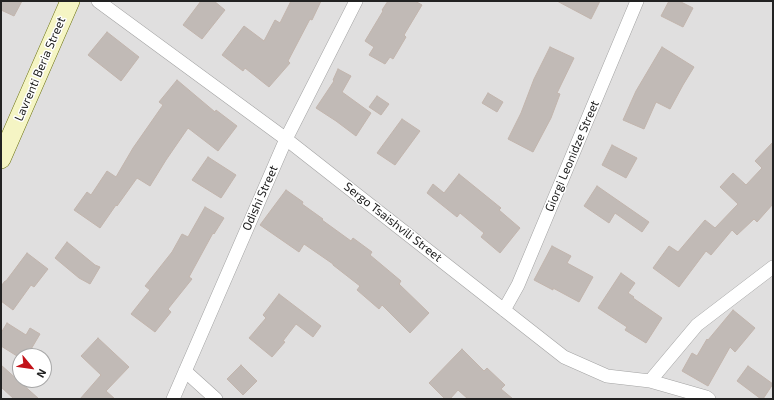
<!DOCTYPE html>
<html>
<head>
<meta charset="utf-8">
<style>
  body { margin:0 }
  #map { position:relative; width:774px; height:400px; overflow:hidden; background:#f1eeea; font-family:"Exo 2",sans-serif }
  canvas { display:block }
  .frame { position:absolute; inset:0; border:2px solid #222; pointer-events:none }
  .north { position:absolute; left:12px; top:348px; width:40px; height:40px; box-sizing:border-box; background:#fff; border:1px solid #a7a7a7; border-radius:50%; rotate:119deg; font-size:11px; font-weight:700; line-height:16px; text-align:center; color:#222 }
  .north::after { content:''; display:block; margin:auto; width:14px; height:18px; background:#c21219; clip-path:polygon(50% 0,100% 100%,50% 72%,0 100%) }
</style>
</head>
<body>
<div id="map">
<canvas width="774" height="400"></canvas>
<div class="frame"></div>
<div class="north">N</div>
</div>
<script>
const c = document.querySelector('canvas').getContext('2d');
c.lineJoin = 'round';
function fill(path, color) { c.fillStyle = color; c.fill(path, 'evenodd'); }
const toPath = rows => new Path2D(rows.map(r => 'M' + r).join(''));
function stroke(path, color, width, dash) { c.strokeStyle = color; c.lineWidth = width; c.lineCap = dash ? 'butt' : 'round'; c.setLineDash(dash || []); c.stroke(path); }
function write(font, color, halo, rows, align = 'center') {
  c.font = font + ' "Exo 2",sans-serif'; c.lineWidth = 3; c.setLineDash([]); c.textBaseline = 'middle'; c.strokeStyle = halo; c.fillStyle = color; for (const [text, x, y, turn = 0] of rows) {
    c.save(); c.translate(x, y); c.rotate((+turn || 0) * Math.PI / 180); c.textAlign = isNaN(turn) ? turn : align; if (halo) c.strokeText(text, 0, 0); c.fillText(text, 0, 0); c.restore();
  }
}
const residential = toPath([
  [1,1,773,1,773,399,1,399],
  [20,356,44,356,44,380,20,380]
]);
const building = toPath([
  [1,1,22,1,14,16,1,10,1,1],
  [201,1,214,1,225,10,202,39,183,25,201,1],
  [291,1,321,1,312,20,310,19,288,61,290,63,269,87,245,68,243,71,222,55,244,26,264,41,275,20,280,23,291,1],
  [388,1,415,1,422,5,404,35,406,37,393,59,390,57,385,64,369,55,374,47,365,41,383,11,382,10,388,1],
  [557,1,600,1,591,19,557,1],
  [669,1,679,1,693,8,683,27,661,16,669,1],
  [107,32,139,57,121,81,88,55,107,32],
  [550,47,574,58,557,93,560,94,551,118,533,152,508,139,521,113,534,79,550,47],
  [662,47,694,67,683,85,670,109,656,102,644,129,623,120,636,91,662,47],
  [338,69,351,76,342,92,371,113,356,136,336,121,316,108,334,81,333,80,338,69],
  [177,80,215,112,216,110,237,126,218,151,188,128,166,160,150,186,137,178,117,206,116,205,100,228,74,210,87,192,91,195,107,171,116,177,133,148,163,105,159,102,177,80],
  [488,93,503,102,497,112,482,103,488,93],
  [377,96,389,104,381,115,369,107,377,96],
  [402,119,420,131,395,165,377,153,402,119],
  [773,142,773,204,757,222,754,219,737,235,732,230,711,255,706,251,679,287,653,268,669,246,678,252,705,220,715,228,738,204,720,187,733,173,746,185,762,168,755,161,773,142],
  [612,145,637,158,626,178,602,165,612,145],
  [208,157,236,175,221,198,192,180,208,157],
  [459,174,501,208,499,210,520,228,500,253,481,237,484,233,460,213,457,217,427,193,433,184,444,193,459,174],
  [597,186,649,222,642,232,615,213,609,223,584,206,597,186],
  [286,190,303,202,302,204,323,219,322,220,351,241,353,238,372,252,370,255,401,281,399,284,429,313,410,333,382,305,379,309,357,290,360,286,333,265,333,264,304,244,299,252,260,225,286,190],
  [205,207,224,218,214,234,213,233,189,277,192,279,168,309,171,312,155,332,131,314,150,290,145,286,172,252,182,234,188,237,205,207],
  [67,242,95,265,100,267,90,284,79,278,55,258,67,242],
  [552,246,571,256,567,263,593,277,579,302,553,288,553,290,534,280,552,246],
  [27,253,48,269,34,287,31,285,13,310,1,301,1,286,5,281,6,281,27,253],
  [621,273,635,283,628,293,634,297,633,298,662,318,646,343,625,330,627,327,598,308,621,273],
  [279,294,321,326,313,337,296,324,283,341,285,342,272,357,249,338,266,318,263,315,279,294],
  [733,310,755,328,735,352,730,347,708,386,682,371,692,353,697,356,707,339,708,340,733,310],
  [7,323,26,335,30,328,40,334,27,356,17,356,1,346,1,333,7,323],
  [98,338,129,367,106,391,115,399,80,399,101,375,81,356,98,338],
  [462,349,484,371,487,368,505,385,501,389,513,399,468,399,458,390,450,399,445,399,429,383,462,349],
  [1,365,39,399,14,399,1,387,1,365],
  [241,365,257,381,243,395,227,379,241,365],
  [748,366,773,384,763,399,761,399,737,381,748,366]
]);
const street = toPath([
  [98,1,286,139,564,357,607,376,650,381,706,397,709,399],
  [504,310,518,285,637,1],
  [185,371,216,399],
  [650,381,697,325,773,267],
  [173,399,286,139,356,1]
]);
const secondary = toPath([
  [1,159,70,1]
]);
const streetNames = [
  ["Lavrenti Beria Street",40,69,-67],
  ["Giorgi Leonidze Street",572,156,-67],
  ["Odishi Street",260,198,-66],
  ["Sergo Tsaishvili Street",393,222,38]
];
fill(residential, '#e0dfdf');
fill(building, '#c1bab6');
stroke(building, '#c2b5ad', 1);
stroke(street, '#a3a3a3', 14);
stroke(secondary, '#6c730f', 20);
stroke(street, '#fff', 13);
stroke(secondary, '#f5f5c4', 19);
write('12px', '#222', '#fff', streetNames);
</script>
</body>
</html>
